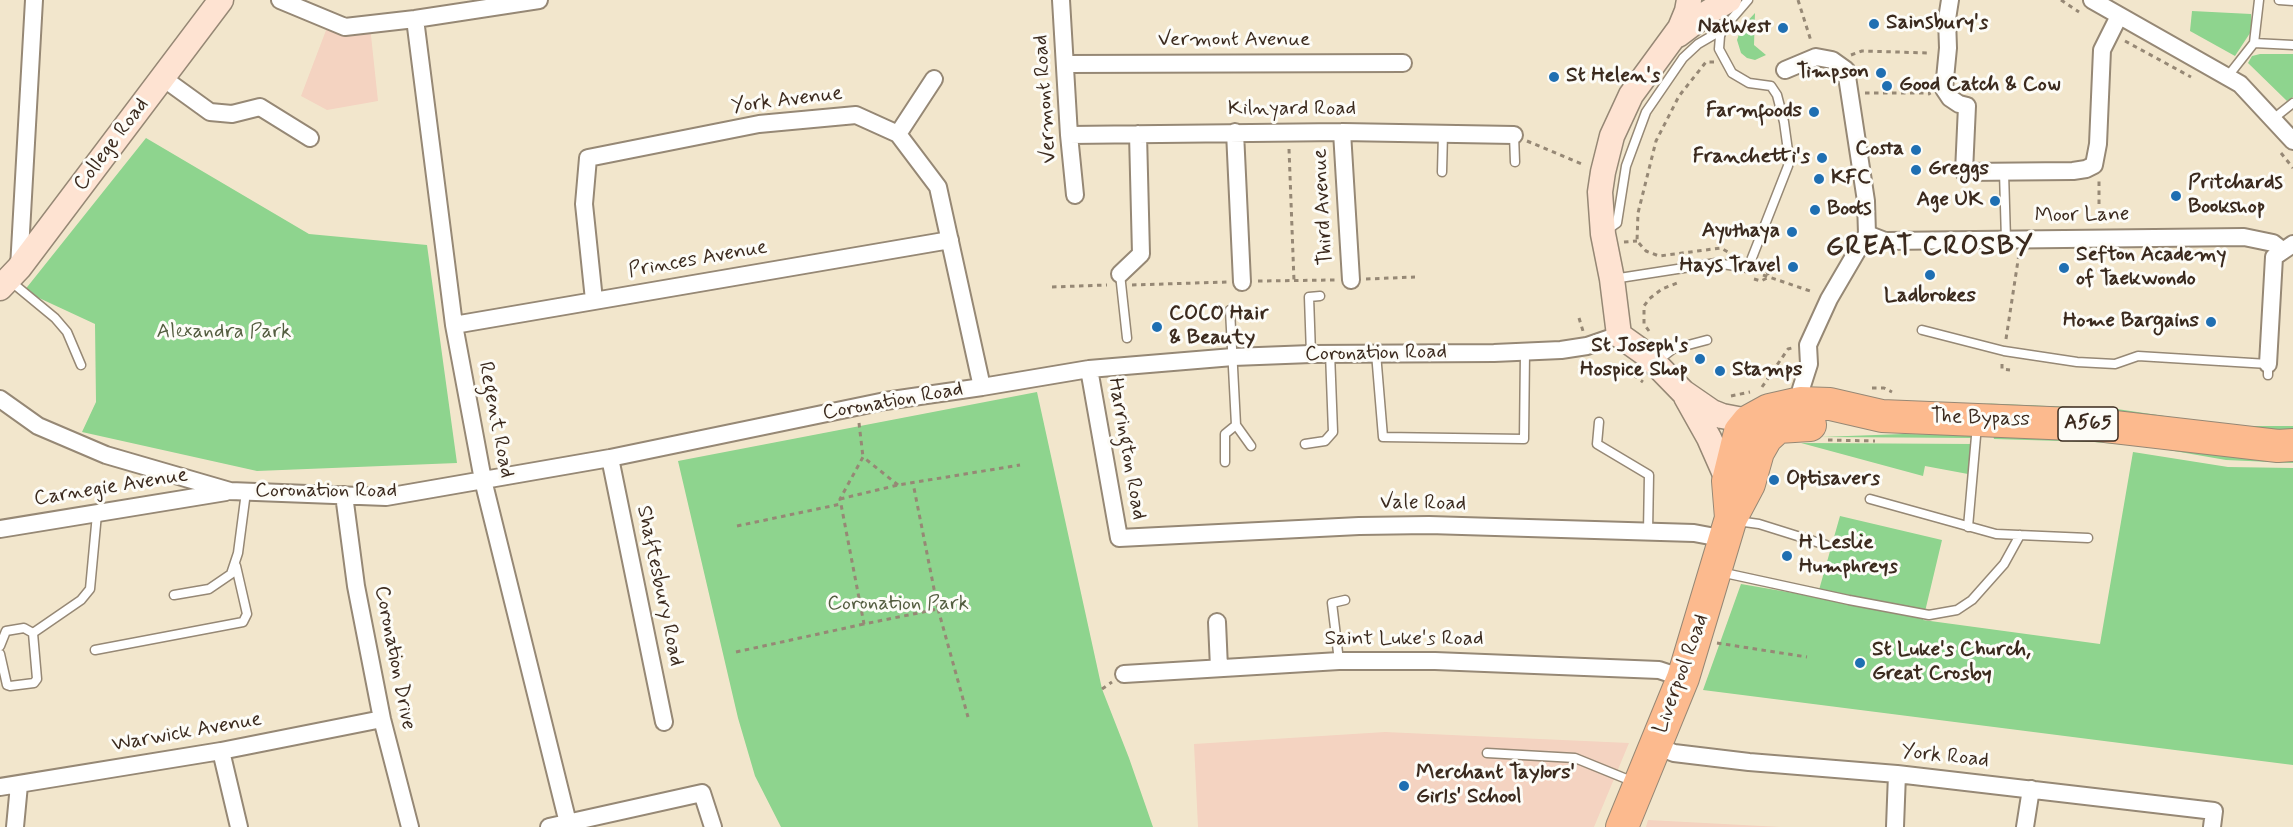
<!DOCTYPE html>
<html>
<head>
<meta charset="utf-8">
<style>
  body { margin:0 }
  canvas { display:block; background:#f2e6cc }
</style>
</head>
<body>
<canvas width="2293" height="827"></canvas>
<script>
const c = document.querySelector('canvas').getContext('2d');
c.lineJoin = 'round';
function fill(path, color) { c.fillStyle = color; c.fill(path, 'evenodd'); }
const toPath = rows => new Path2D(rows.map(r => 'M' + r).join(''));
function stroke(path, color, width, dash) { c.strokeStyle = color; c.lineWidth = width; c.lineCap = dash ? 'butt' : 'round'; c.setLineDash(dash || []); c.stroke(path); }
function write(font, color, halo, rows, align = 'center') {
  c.font = font + ' Mynerve,sans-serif'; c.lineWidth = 6; c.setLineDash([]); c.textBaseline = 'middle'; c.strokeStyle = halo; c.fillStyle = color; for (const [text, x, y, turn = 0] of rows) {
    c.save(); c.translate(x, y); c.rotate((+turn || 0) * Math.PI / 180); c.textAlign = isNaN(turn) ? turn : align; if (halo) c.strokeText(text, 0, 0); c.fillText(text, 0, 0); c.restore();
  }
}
const built = toPath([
  [328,25,370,26,378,101,327,110,301,96],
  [1385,732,1629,743,1594,827,1198,827,1194,744],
  [1648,820,1781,827,1646,827]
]);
const green = toPath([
  [2192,11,2251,14,2252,30,2235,56,2190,31],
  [1755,13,1754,45,1766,55,1755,60,1747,58,1741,53,1737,40,1741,28],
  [2260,54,2293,54,2293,97,2287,101,2248,63,2252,56],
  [146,138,309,234,427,245,457,463,257,471,82,432,96,402,95,324,24,291],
  [1037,392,1102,689,1129,758,1153,827,781,827,755,776,738,718,678,461],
  [1977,403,2117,409,2232,426,2293,426,2293,433,2064,409],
  [1903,434,1975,435,1974,438,1820,437],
  [1993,435,2107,439,2250,459,2293,459,2293,463,2226,460,2151,447,2094,442,1994,439],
  [1801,443,1974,444,1968,474,1925,466,1923,476],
  [2133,452,2228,467,2293,468,2293,765,1703,690,1741,584,1817,597,1840,516,1942,540,1923,620,2100,644]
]);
const path = toPath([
  [1798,0,1811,41],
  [2061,0,2079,12],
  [2125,41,2191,77],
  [1851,55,1862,51,1930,53],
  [1714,62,1706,62,1679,96,1656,141,1638,213,1637,241,1646,251,1659,256,1721,248,1728,252],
  [1865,93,1929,93,1930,95],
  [1527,141,1584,165],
  [1289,149,1294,281],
  [2281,153,2293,168],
  [2099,222,2099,181],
  [1624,242,1637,241],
  [1763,275,1813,292],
  [1366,279,1415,277],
  [1754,279,1761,281,1769,277,1766,269,1761,267],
  [1258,281,1335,280],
  [1132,285,1227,282],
  [1052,287,1107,285],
  [1579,318,1583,331],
  [1649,331,1644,324,1644,306,1649,299,1662,289,1677,283],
  [2006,339,2019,254],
  [1589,361,1589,369,1614,368,1632,374,1643,382],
  [2002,364,2002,369,2010,370],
  [1762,387,1788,349,1792,348],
  [1872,388,1884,388,1892,392],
  [1731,396,1750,392],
  [859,423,863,457],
  [1828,440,1875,441],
  [898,485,863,457,840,499,864,624,938,609,913,483],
  [840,499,898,485,1020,465],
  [737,526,841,504],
  [938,609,968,717],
  [1717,643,1807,657],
  [736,652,864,624],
  [1102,689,1112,682]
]);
const lane = toPath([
  [2279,0,2293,1],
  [2254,43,2259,0],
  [2228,76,2254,43,2293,45],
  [2273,119,2293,103],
  [1514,135,1515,162],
  [1442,172,1443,133],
  [2004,172,2006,240],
  [1607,230,1617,223,1626,166,1646,112,1683,58,1698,44,1722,30],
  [1120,274,1127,338],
  [1613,279,1716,263,1748,268,1788,166,1789,158,1784,122,1777,95,1771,86,1749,83,1732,73,1719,49,1720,36,1723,29,1748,0],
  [9,280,55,318,67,332,81,365],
  [1922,330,2004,351,2077,362,2115,364,2138,356,2268,364,2268,375],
  [1376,353,1383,437,1524,439,1525,352],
  [1311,354,1309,297,1320,296],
  [1656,362,1673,349,1707,340],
  [1599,422,1597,444,1649,475,1648,532],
  [1236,425,1251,446],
  [1305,444,1325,441,1333,432,1330,353],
  [1225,462,1225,434,1236,425,1230,310],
  [1870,499,1996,534,2088,538],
  [1737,521,1759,524,1826,545],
  [1968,527,1977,425],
  [1720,572,1849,600,1929,615,1957,610,1972,600,2004,564,2020,535],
  [174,595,209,589,231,574,238,553,246,492],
  [33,633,81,600,90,589,97,514],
  [0,646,6,631,24,628,33,633],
  [95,650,243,622,247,614,236,566],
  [0,654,7,685,10,686,34,683,37,679,33,633],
  [1339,661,1332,603,1345,600],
  [1487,753,1575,758,1634,782]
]);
const street = toPath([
  [280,0,345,27,415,19,539,0],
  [1061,0,1069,135,1075,195],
  [1950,0,1947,19,1948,48,1944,89,1950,98,1959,104,1967,106,1964,172,2073,171,2086,169,2094,165,2098,144,2102,50,2119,16],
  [2092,0,2240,84,2293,141],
  [415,19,454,325,483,480,568,823],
  [1066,64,1403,63],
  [1785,70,1816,57,1832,60,1846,70,1866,201,1867,234,1829,299,1808,345,1809,364,1801,389,1800,403],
  [163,78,210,112,232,114,260,107,310,138],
  [1235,132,1242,282],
  [1342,132,1351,280],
  [898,134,934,79],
  [1069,135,1342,132,1514,135],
  [1867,234,1885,241,2244,237,2273,243,2282,250],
  [19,268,34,0],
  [1120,274,1141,254,1138,134],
  [594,300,584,204,588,158,759,124,856,115,898,134,938,187,982,387],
  [454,325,950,240],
  [2268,364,2274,257,2293,244],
  [1089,369,1119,538,1359,526,1429,525,1694,533,1726,539],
  [0,399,38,426,106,455,230,491,386,497,610,458,885,401,982,387,1089,369,1233,357,1311,354,1494,353,1561,350,1587,346,1619,335],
  [610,458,664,722],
  [344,495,356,586,382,719,410,827],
  [0,529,226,492],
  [1217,622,1219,668],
  [1124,674,1339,661,1435,661,1659,670,1683,678],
  [1656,746,1674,753,1749,762,1897,774,2214,811,2212,827],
  [221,751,239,827],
  [0,787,221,751,382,719],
  [15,827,19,785],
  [549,827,702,793,713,827],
  [1895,827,1897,774],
  [2025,827,2031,789]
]);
const secondary = toPath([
  [1689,0,1687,11,1680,28,1631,95,1612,136,1603,172,1600,192,1603,234,1612,279,1619,335,1647,355,1683,392,1712,412,1722,416,1764,424],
  [1678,35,1707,13,1729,0],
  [0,288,19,268,221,0],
  [1686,397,1709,438,1728,481]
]);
const highway = toPath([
  [1731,518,1728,481,1740,432,1749,421,1769,410,1800,403,1830,404,1882,416,2097,425,2278,446,2293,445],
  [1622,827,1683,678,1731,518,1749,484,1758,452,1766,438,1778,427,1810,425]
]);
const markers = [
  [1874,24,6,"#1f6fb2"],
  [1783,28,6,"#1f6fb2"],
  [1881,73,6,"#1f6fb2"],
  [1554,77,6,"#1f6fb2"],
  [1887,86,6,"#1f6fb2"],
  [1814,112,6,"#1f6fb2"],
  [1916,150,6,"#1f6fb2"],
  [1822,158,6,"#1f6fb2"],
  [1916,170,6,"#1f6fb2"],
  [1819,179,6,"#1f6fb2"],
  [2176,196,6,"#1f6fb2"],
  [1995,201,6,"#1f6fb2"],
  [1815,210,6,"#1f6fb2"],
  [1792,232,6,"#1f6fb2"],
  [1793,267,6,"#1f6fb2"],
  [2064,268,6,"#1f6fb2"],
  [1930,275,6,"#1f6fb2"],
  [2211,322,6,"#1f6fb2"],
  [1157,327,6,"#1f6fb2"],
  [1700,359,6,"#1f6fb2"],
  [1720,371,6,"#1f6fb2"],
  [1774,480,6,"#1f6fb2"],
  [1787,556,6,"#1f6fb2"],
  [1860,663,6,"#1f6fb2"],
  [1404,786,6,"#1f6fb2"]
];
const shields = [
  [2088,424,60]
];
const shieldNames = [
  ["A565",2088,424]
];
const poiNames = [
  ["Sainsbury's",1886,24],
  ["NatWest",1771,28,"right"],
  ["Timpson",1869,73,"right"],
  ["St Helen's",1566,77],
  ["Good Catch & Cow",1899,86],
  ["Farmfoods",1802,112,"right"],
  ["Costa",1904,150,"right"],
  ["Franchetti's",1810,158,"right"],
  ["Greggs",1928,170],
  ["KFC",1831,179],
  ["Pritchards",2188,184],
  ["Bookshop",2188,208],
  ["Age UK",1983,201,"right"],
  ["Boots",1827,210],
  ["Ayuthaya",1780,232,"right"],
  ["Sefton Academy",2076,256],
  ["of Taekwondo",2076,280],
  ["Hays Travel",1781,267,"right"],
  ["Ladbrokes",1930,297,"center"],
  ["COCO Hair",1169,315],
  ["& Beauty",1169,339],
  ["Home Bargains",2199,322,"right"],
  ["St Joseph's",1688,347,"right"],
  ["Hospice Shop",1688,371,"right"],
  ["Stamps",1732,371],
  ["Optisavers",1786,480],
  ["H Leslie",1799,544],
  ["Humphreys",1799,568],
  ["St Luke's Church,",1872,651],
  ["Great Crosby",1872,675],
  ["Merchant Taylors'",1416,774],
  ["Girls' School",1416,798]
];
const streetNames = [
  ["Vermont Avenue",1234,41],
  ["Vermont Road",1046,99,-94],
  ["York Avenue",787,101,-7],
  ["Kilnyard Road",1292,110],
  ["College Road",112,145,-53],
  ["Third Avenue",1324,207,-93],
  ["Moor Lane",2082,216,-1],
  ["Princes Avenue",698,260,-10],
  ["Coronation Road",1376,354,-1],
  ["Coronation Road",893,402,-10],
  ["The Bypass",1980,419,2],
  ["Regent Road",495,420,79],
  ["Harrington Road",1126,449,80],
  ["Carnegie Avenue",111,488,-9],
  ["Coronation Road",326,492],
  ["Vale Road",1423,504,1],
  ["Shaftesbury Road",659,586,78],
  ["Saint Luke's Road",1404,640],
  ["Coronation Drive",394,658,79],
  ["Liverpool Road",1682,674,-70],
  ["Warwick Avenue",187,733,-10],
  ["York Road",1945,757,6]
];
const parkNames = [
  ["Alexandra Park",224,333],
  ["Coronation Park",898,605]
];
const districtNames = [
  ["GREAT CROSBY",1930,248]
];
fill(built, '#f4d3c1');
fill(green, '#8ed48e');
stroke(lane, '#968875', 11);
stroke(street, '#968875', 20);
stroke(secondary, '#968875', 27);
stroke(highway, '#968875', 34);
stroke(path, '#968875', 3, [4.5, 4.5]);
stroke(lane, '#fff', 8);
stroke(street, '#fff', 16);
stroke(secondary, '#fee3d2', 24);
stroke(highway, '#fcba8e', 32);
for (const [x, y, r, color] of markers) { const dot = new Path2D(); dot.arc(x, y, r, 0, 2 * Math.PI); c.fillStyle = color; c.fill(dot); stroke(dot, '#fdfcf7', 2); }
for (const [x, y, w] of shields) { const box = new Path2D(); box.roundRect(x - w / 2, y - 17, w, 34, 4.5); c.fillStyle = '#fdfcf7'; c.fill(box); stroke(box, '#3b2a1e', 1.5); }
write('bold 20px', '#3b2a1e', null, shieldNames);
write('bold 21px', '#3b2a1e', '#fdfcf7', poiNames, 'left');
write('21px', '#3b2a1e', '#fdfcf7', streetNames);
write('21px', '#545d40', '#fdfcf7', parkNames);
c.letterSpacing = '1.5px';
write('bold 27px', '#3b2a1e', '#fdfcf7', districtNames);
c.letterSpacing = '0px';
</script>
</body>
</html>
